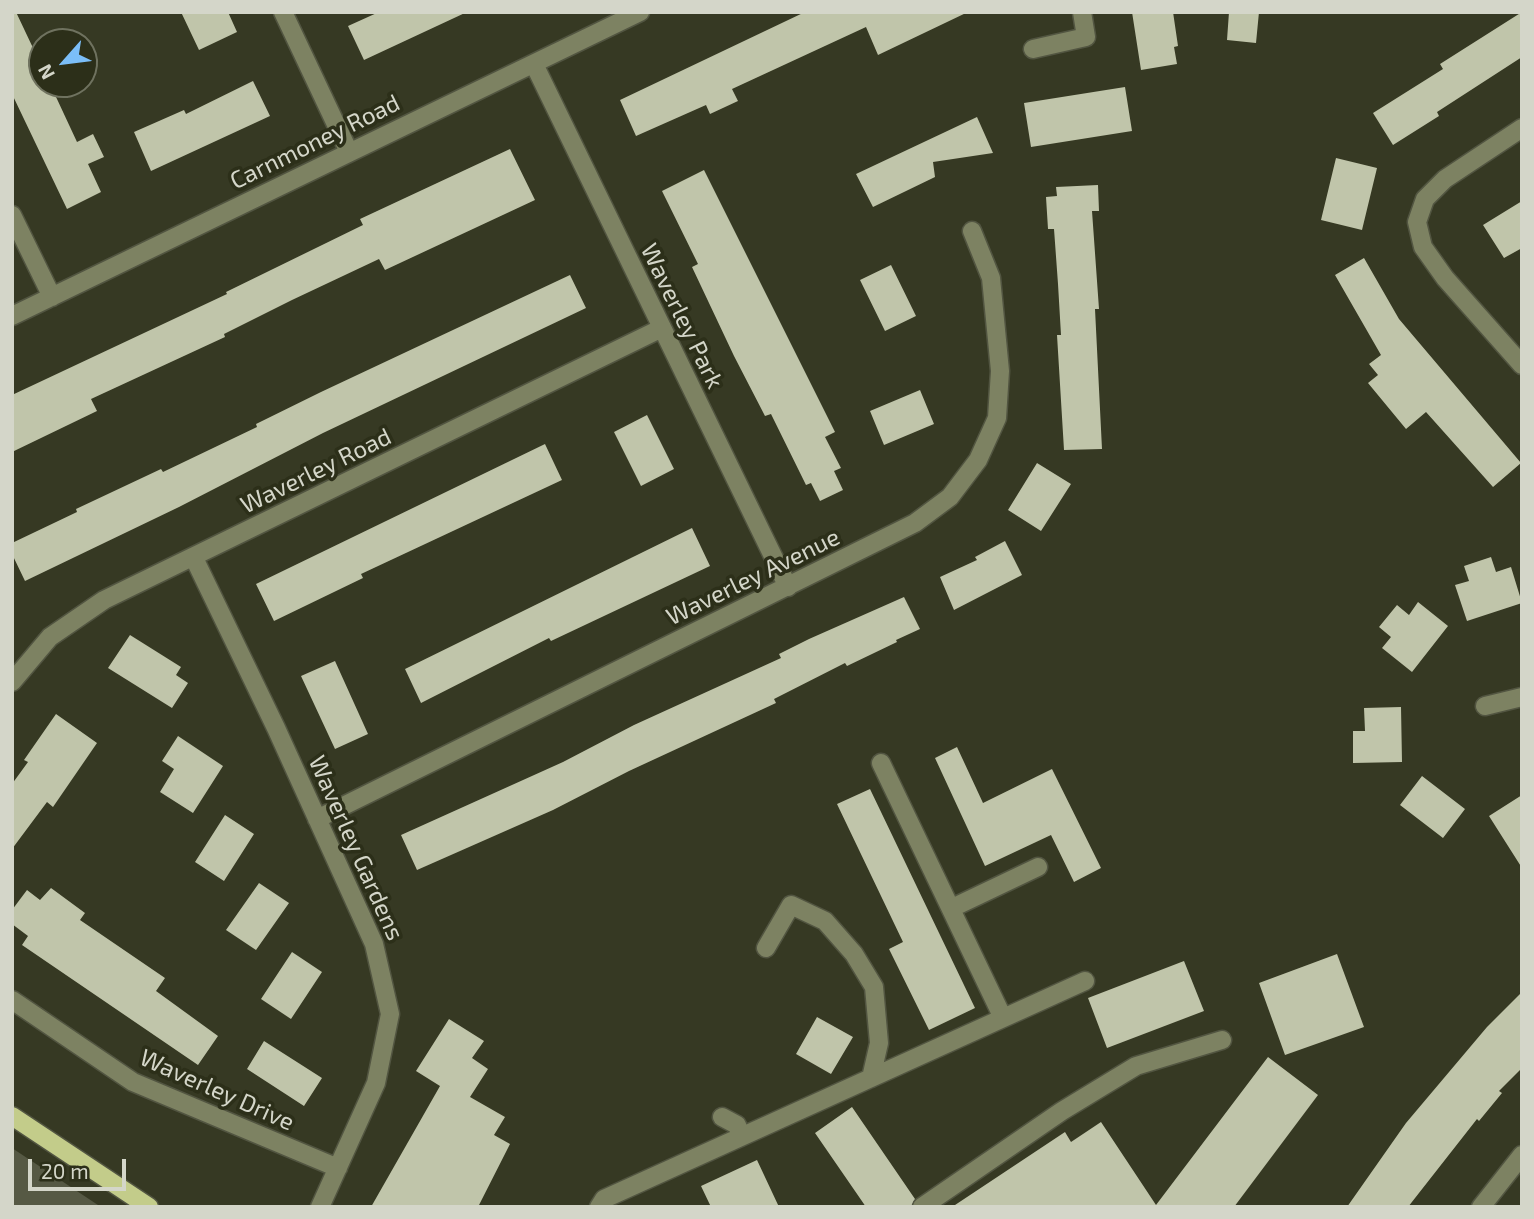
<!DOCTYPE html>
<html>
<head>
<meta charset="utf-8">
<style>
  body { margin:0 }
  #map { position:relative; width:1534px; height:1219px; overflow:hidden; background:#363923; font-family:"Exo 2",sans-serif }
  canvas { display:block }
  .frame { position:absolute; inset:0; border:14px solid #d4d6c9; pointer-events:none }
  .north { position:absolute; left:28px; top:28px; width:70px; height:70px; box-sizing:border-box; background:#2c2f19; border:2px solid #6f725f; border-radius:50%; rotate:242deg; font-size:19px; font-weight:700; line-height:28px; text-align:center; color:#d4d6c9 }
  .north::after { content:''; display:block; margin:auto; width:24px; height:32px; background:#7bbef8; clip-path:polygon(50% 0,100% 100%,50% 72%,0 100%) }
  .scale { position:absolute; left:28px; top:1159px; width:98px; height:32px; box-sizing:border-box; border:4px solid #d4d6c9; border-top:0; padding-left:9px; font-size:21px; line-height:24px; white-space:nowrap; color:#d4d6c9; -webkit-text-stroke:5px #2c2f19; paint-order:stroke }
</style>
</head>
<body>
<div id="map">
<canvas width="1534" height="1219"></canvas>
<div class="frame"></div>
<div class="north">N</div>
<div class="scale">20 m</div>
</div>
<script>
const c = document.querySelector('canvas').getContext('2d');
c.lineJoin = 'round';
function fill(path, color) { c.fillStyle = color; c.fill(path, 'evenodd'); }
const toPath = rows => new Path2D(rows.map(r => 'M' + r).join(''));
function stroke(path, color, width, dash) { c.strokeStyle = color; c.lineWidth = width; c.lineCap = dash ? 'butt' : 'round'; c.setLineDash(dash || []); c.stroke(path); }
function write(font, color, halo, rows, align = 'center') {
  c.font = font + ' "Exo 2",sans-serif'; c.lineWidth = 7; c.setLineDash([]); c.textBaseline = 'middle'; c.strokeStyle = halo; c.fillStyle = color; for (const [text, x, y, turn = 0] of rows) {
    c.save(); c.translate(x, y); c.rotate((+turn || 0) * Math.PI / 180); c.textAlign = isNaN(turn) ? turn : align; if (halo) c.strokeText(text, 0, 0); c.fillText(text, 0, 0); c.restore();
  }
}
const green = toPath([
  [12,1148,101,1207,12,1207]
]);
const building = toPath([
  [12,12,16,12,42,67,42,84,50,84,77,142,93,134,104,157,88,164,101,192,67,209,12,94],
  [181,12,228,12,237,32,199,50],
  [379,12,467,12,364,60,348,26],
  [805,12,968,12,878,55,866,27,732,89,738,101,710,114,706,105,636,136,620,100],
  [1132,12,1173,12,1178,46,1174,47,1177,64,1141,70],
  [1229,12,1259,12,1256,43,1227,40],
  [1522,12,1522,57,1437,112,1439,116,1393,145,1373,113,1443,69,1440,64],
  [253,81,270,116,151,171,134,132,184,110,186,114],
  [1125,87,1132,131,1031,147,1024,103],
  [977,117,993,153,933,162,935,177,873,207,856,174],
  [510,149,535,200,385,270,379,259,292,300,224,334,225,337,91,399,97,411,12,452,12,395,227,294,226,292,363,225,360,219],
  [1336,158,1377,168,1362,230,1321,220],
  [704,170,835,432,825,437,841,468,834,471,843,490,820,501,811,483,806,485,771,414,765,416,734,356,692,267,698,264,662,191],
  [1098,185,1099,211,1092,211,1099,309,1095,309,1102,449,1064,450,1057,335,1061,335,1058,284,1054,229,1048,229,1046,197,1057,196,1056,187],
  [1522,201,1522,248,1504,258,1483,225],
  [1364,258,1399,319,1521,463,1493,487,1426,412,1406,429,1368,383,1378,375,1369,364,1381,355,1335,275],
  [891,265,916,316,885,331,860,280],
  [570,275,586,308,323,433,179,507,25,581,12,554,12,543,77,512,76,509,161,469,163,472,257,427,256,424,321,392],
  [920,390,934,424,884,445,870,411],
  [647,415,674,469,641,486,614,432],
  [545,444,562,480,361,574,363,578,274,621,256,584],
  [1037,463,1071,484,1041,531,1008,510],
  [692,528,710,566,551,641,549,638,421,703,405,669],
  [1005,541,1022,575,954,610,940,577,977,560,975,557],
  [1491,557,1496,572,1511,567,1522,603,1467,621,1455,585,1469,581,1464,566],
  [904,597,920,629,896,640,897,642,847,666,845,663,774,699,776,703,629,771,553,810,417,870,401,835,563,762,634,725,781,658,779,654,809,639],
  [1418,602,1448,626,1412,672,1382,648,1391,637,1379,627,1397,605,1409,615],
  [130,635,181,667,176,675,188,683,172,708,108,668],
  [335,661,368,734,335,749,301,676],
  [1401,707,1402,762,1353,763,1353,731,1365,731,1364,708],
  [56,714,97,743,53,807,47,802,12,849,12,784,28,762,24,760],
  [178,736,223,766,193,813,160,792,174,769,162,761],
  [957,747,983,803,1052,769,1101,868,1074,882,1051,835,985,866,935,758],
  [1422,776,1465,809,1443,838,1400,805],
  [870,789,975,1008,929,1030,889,949,903,942,837,804],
  [1522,795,1522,868,1489,816],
  [225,815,254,834,224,881,195,862],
  [259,883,289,903,256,950,226,930],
  [51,888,85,913,80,920,165,978,156,991,218,1036,198,1065,22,945,28,936,12,924,12,910,27,890,40,900],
  [292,952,322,972,291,1019,261,999],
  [1337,954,1364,1027,1285,1055,1259,983],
  [1184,961,1204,1011,1107,1048,1088,998],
  [1522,992,1522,1068,1499,1091,1502,1093,1479,1121,1477,1119,1408,1207,1347,1207,1406,1123,1487,1027],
  [817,1017,853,1037,831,1074,796,1054],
  [449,1019,484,1041,472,1058,488,1069,470,1097,505,1117,494,1135,510,1144,478,1207,371,1207,440,1086,416,1071],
  [264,1041,322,1078,304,1106,247,1069],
  [1268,1057,1318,1095,1234,1207,952,1207,1065,1132,1071,1142,1101,1122,1156,1205],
  [852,1107,915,1199,911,1207,866,1207,815,1133],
  [757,1160,779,1207,711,1207,701,1186]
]);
const minor = toPath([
  [283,12,349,152],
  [1033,49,1086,37,1082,12],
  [534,64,788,587],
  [1522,128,1445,179,1425,199,1417,222,1423,247,1445,278,1522,365],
  [12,215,52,297],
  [12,316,640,12],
  [194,558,276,728,374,944,390,1014,376,1083,320,1207],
  [12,682,50,637,104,600,660,329],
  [1485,706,1522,697],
  [881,763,1003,1018],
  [317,819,915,523,950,497,978,460,997,418,1000,371,991,278,972,231],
  [952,908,1038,867],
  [766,948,791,905,825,921,854,954,874,987,879,1043,871,1078],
  [12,1000,133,1082,338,1168],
  [722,1117,737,1125,741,1137],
  [599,1207,604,1199,1085,981],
  [922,1207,1062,1111,1136,1066,1222,1040],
  [1481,1207,1522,1155]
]);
const major = toPath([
  [12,1116,149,1207]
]);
const streetNames = [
  ["Carnmoney Road",315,142,-26],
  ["Waverley Park",682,316,64],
  ["Waverley Road",316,471,-26],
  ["Waverley Avenue",753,577,-26],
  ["Waverley Gardens",356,848,66],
  ["Waverley Drive",217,1090,24]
];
fill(green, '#565944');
fill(building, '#c0c5aa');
stroke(minor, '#525541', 21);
stroke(major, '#525541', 21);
stroke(minor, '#7d8262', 18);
stroke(major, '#c3cc8a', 18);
write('24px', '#d4d6c9', '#2c2f19', streetNames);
</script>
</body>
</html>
